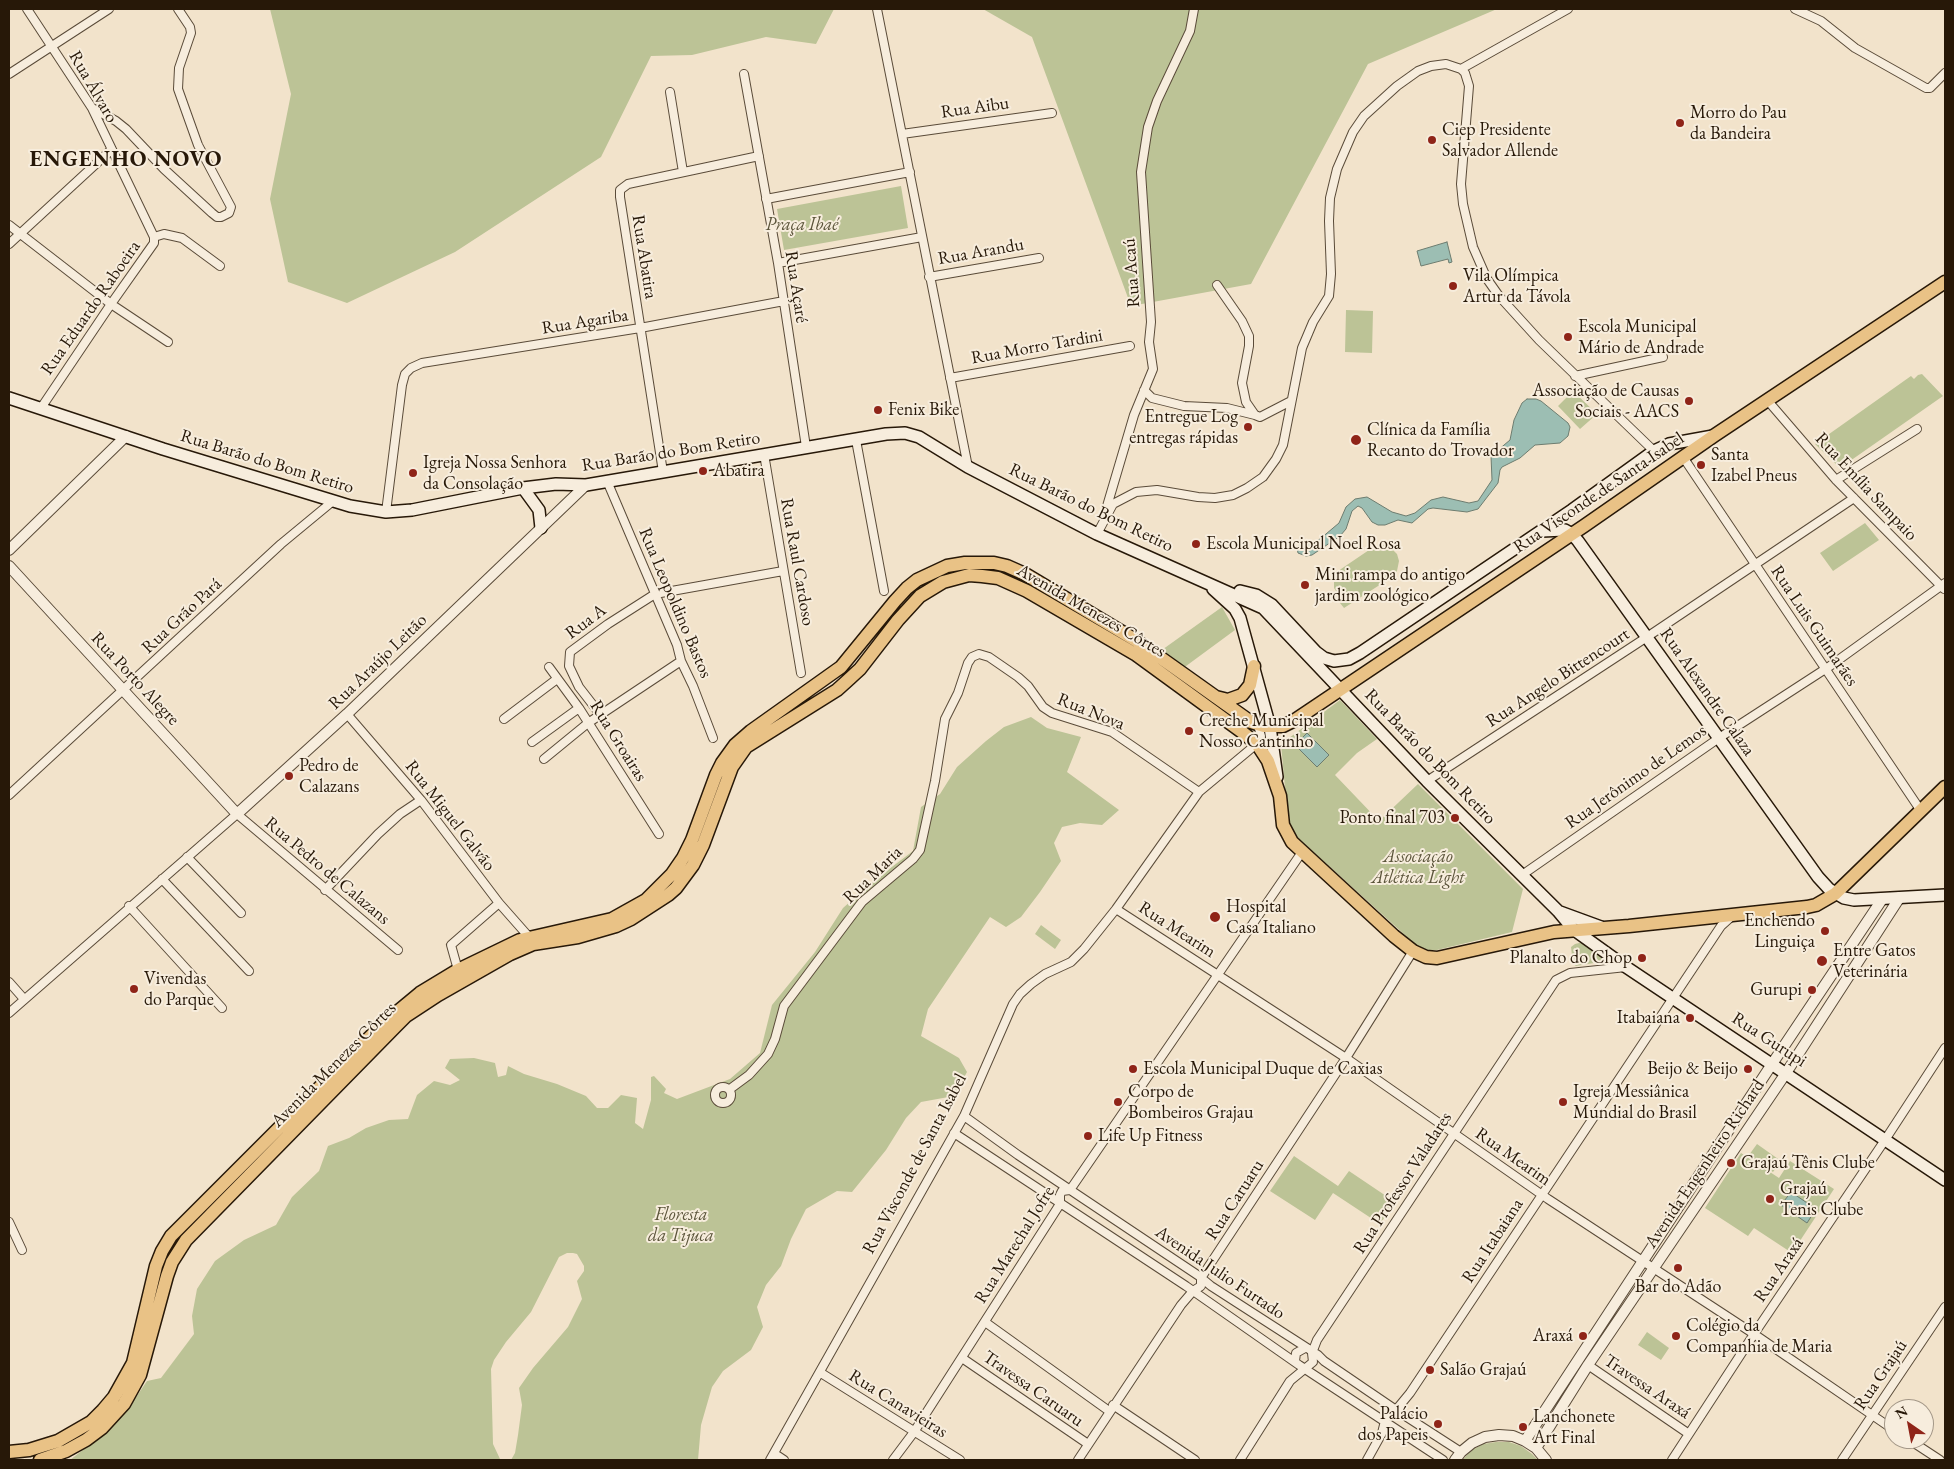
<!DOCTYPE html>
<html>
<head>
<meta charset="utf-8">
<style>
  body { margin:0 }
  #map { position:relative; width:1954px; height:1469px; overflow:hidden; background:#f2e3cb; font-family:"EB Garamond",serif }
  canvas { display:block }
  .frame { position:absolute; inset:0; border:10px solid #271808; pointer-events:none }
  .north { position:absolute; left:1884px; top:1399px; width:50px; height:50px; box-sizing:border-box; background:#f7eddd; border:1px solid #a49888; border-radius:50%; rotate:327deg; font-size:14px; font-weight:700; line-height:20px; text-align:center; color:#271808 }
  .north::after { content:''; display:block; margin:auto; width:18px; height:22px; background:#8f2418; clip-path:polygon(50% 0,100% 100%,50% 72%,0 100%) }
</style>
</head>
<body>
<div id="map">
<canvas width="1954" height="1469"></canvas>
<div class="frame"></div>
<div class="north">N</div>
</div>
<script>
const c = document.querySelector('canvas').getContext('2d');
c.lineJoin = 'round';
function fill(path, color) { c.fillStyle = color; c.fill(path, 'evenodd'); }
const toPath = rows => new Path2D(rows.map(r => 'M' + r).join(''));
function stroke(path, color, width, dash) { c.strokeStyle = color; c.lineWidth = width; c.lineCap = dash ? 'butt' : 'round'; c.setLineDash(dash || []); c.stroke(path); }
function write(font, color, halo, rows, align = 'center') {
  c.font = font + ' "EB Garamond",serif'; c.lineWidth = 4; c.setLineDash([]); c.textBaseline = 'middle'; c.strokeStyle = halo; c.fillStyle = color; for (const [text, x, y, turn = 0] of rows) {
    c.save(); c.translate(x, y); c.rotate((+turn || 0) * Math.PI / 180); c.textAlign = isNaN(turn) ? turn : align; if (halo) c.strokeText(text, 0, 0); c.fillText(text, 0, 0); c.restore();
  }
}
const green = toPath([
  [270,9,834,9,816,44,766,37,692,55,651,56,601,157,455,252,347,303,288,282,270,199,291,94],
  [983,9,1497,9,1368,64,1251,284,1131,306,1032,37],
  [901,186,908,228,784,250,777,209],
  [1346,310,1373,311,1372,353,1345,352],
  [1922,374,1943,396,1840,468,1815,444,1911,376,1914,379,1918,375],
  [1573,391,1597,414,1580,429,1558,406],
  [1865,523,1879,540,1833,571,1820,553],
  [1383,545,1390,547,1397,554,1399,561,1397,571,1392,577,1344,608,1340,603,1345,599,1338,594,1334,588,1334,581,1336,574,1341,569,1372,548],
  [1222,607,1235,630,1182,669,1159,652],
  [1340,700,1377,739,1357,753,1335,775,1379,821,1418,784,1523,889,1512,932,1437,950,1426,950,1417,946,1297,837,1291,829,1288,821,1281,744],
  [1031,717,1047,728,1081,737,1067,772,1119,810,1102,825,1080,823,1062,827,1054,843,1061,861,1040,892,1021,917,1006,927,990,917,928,1009,921,1036,959,1058,967,1072,954,1096,921,1102,906,1118,886,1150,852,1192,837,1191,806,1209,791,1239,781,1266,766,1285,757,1307,763,1327,751,1350,723,1371,712,1387,701,1425,698,1460,511,1460,515,1453,518,1435,522,1405,519,1388,533,1368,568,1327,582,1299,577,1281,584,1271,584,1266,577,1254,573,1253,567,1253,559,1257,531,1312,506,1342,494,1360,491,1369,493,1444,500,1459,505,1460,70,1460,106,1432,126,1412,147,1381,161,1378,194,1334,192,1316,197,1289,215,1261,244,1240,276,1225,292,1197,319,1171,328,1146,349,1138,366,1128,389,1120,408,1119,417,1095,434,1081,450,1085,460,1080,445,1068,450,1059,474,1058,495,1063,498,1077,506,1075,508,1066,524,1074,557,1084,586,1096,597,1108,608,1108,621,1095,637,1098,635,1123,643,1129,651,1100,651,1077,654,1076,666,1089,664,1093,677,1099,730,1079,760,1053,772,1005,815,952,843,908,872,882,913,851,921,807,940,794,957,767,986,741,1004,727],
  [1041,925,1061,940,1055,949,1035,934],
  [1587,941,1612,960,1576,966,1573,964,1571,947,1575,944],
  [1757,1144,1781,1161,1773,1172,1749,1155],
  [1741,1153,1779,1178,1790,1161,1834,1189,1792,1253,1754,1228,1748,1236,1705,1208],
  [1294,1156,1338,1186,1349,1171,1395,1202,1380,1224,1333,1193,1315,1220,1270,1191],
  [1647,1332,1669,1348,1661,1360,1638,1345],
  [1496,1442,1509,1442,1521,1446,1532,1454,1538,1460,1462,1460,1472,1450,1483,1444]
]);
const water = toPath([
  [1447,242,1452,262,1449,263,1448,259,1421,266,1417,251,1447,242],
  [1527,399,1536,399,1541,401,1568,423,1570,427,1568,436,1560,443,1535,445,1520,458,1502,467,1500,470,1498,483,1478,509,1467,512,1433,508,1428,509,1412,523,1398,520,1385,525,1378,525,1372,522,1362,508,1358,506,1352,511,1346,529,1340,536,1312,555,1306,556,1298,553,1297,548,1299,545,1313,542,1320,539,1339,523,1346,507,1355,499,1367,497,1392,512,1406,516,1415,513,1431,500,1443,497,1469,503,1478,501,1492,480,1491,456,1510,440,1514,420,1522,403,1527,399],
  [1307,733,1329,755,1317,767,1295,745,1307,733],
  [1791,1192,1816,1209,1807,1223,1781,1205,1791,1192]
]);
const minor = toPath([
  [27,9,92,108,154,237],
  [877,9,968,467],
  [1795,9,1821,21,1855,48,1926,88,1930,88,1945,73],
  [1461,69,1568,9],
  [9,74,109,9],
  [744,74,778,263,806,447],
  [670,92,683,172],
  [92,108,116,121,126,129,164,169,212,213,217,217,221,217,229,213,231,207,198,145,178,89,179,68,191,33,190,27,178,9],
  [902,134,1052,113],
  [766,199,910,172],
  [9,225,111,304,168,342],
  [154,237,164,234,182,238,220,266],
  [9,244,111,150],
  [778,263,922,237],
  [929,277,1039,258],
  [1217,285,1242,321,1249,336,1249,346,1242,383,1246,402,1255,415,1260,417,1291,401],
  [1575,376,1663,357],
  [950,378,1130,346],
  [1144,390,1152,398,1184,406,1227,408,1255,415],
  [1768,401,1836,480,1944,589],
  [41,408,111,304,154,243,154,237],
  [856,440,884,591],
  [764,454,801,673],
  [1683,457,1921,811],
  [663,472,620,197,620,190,628,184,759,156],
  [1836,480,1917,429],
  [607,481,677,645,681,661,693,686,713,738],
  [386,512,402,385,405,374,411,368,422,363,640,328,784,301],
  [1105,513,1134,415,1153,369,1149,342,1151,322,1141,172,1148,127,1157,101,1190,31,1194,9],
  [1097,534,1113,504,1136,492,1157,490,1198,497,1215,498,1233,495,1247,488,1263,477,1276,459,1283,445,1302,348,1313,322,1329,296,1331,274,1329,221,1330,198,1337,169,1353,132,1364,116,1397,86,1418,71,1431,66,1446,64,1461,69,1465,73,1469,86,1461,184,1463,204,1473,247,1487,279,1499,296,1539,340,1654,451],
  [549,667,579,708,659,834],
  [347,714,421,800,499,903,529,937],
  [600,714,579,687,569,666,570,652,608,624,655,594,783,571],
  [504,719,557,679],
  [532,742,579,708],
  [544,759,588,723,681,661],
  [1427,781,1647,637,1854,498],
  [9,795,281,544,333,501],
  [187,857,241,913],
  [1522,875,1719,738,1830,666,1945,583],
  [162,879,249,971],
  [325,890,378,834,400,814,421,800],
  [129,906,222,1008],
  [1116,909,1346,1058,1548,1199,1754,1334,1894,1430],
  [458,970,451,945,499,903],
  [9,982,24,999],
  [9,1013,237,814,398,950],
  '715 1095a8 8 0 1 1 16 0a8 8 0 1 1-16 0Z',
  [730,1089,749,1075,768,1054,775,1039,784,1006,862,902,913,859,920,850,935,781,945,719,958,693,968,663,972,657,979,654,989,657,1018,677,1028,686,1043,707,1052,713,1112,732,1199,792],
  [964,1116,1018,1155,1199,1276,1211,1286,1318,1355,1324,1361,1396,1410,1461,1452],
  [954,1133,1186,1286,1299,1365,1443,1460],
  [9,1222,22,1250],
  [985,1322,1109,1411],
  [962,1358,1088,1444],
  [1295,1361,1296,1353,1305,1348],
  [1588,1365,1689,1434],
  [821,1373,960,1460],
  [1113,1405,1195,1460],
  [1908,1439,1940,1460],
  [775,1454,784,1460],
  [770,1460,964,1116,1013,1004,1020,994,1031,984,1045,974,1071,962,1084,949,1116,909,1199,792,1259,742,1261,736,1258,725],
  [893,1460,914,1432,1060,1204,1060,1195,1062,1191,1070,1190,1302,852],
  [1078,1460,1181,1305,1193,1291,1201,1286,1201,1278,1346,1058,1413,951],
  [1240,1460,1290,1381,1313,1362,1312,1353,1317,1340,1556,980,1570,973,1626,967],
  [1367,1460,1382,1433,1387,1413,1396,1410,1410,1393,1721,926,1731,917],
  [1672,1460,1754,1334,1885,1140,1945,1048],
  [1842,1460,1945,1307]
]);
const tertiary = toPath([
  [9,550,126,436],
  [9,566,237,814,347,714,586,485],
  [1525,1441,1772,1064,1883,898],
  [1536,1448,1588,1365,1786,1073,1900,897],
  [1455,1460,1461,1452,1472,1443,1485,1437,1499,1435,1513,1436,1525,1441,1536,1448,1546,1460]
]);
const secondary = toPath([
  [9,398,163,449,350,506,386,512,412,510,523,488,556,484,586,485,886,434,905,433,919,437,968,467,1097,534,1263,608,1427,781,1558,911,1573,929,1626,967,1945,1180],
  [523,488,539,510,541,528],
  [1542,531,1565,530,1572,534,1578,541,1818,877,1829,889,1844,898,1854,900,1945,895],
  [1213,589,1235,609,1240,618,1270,727,1277,777],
  [1240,591,1256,595,1272,605,1316,652,1324,658,1334,661,1349,659,1360,653,1572,510,1654,451,1669,444,1713,436],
  [1560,912,1601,927]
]);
const primary = toPath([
  [1216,697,1228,700,1242,695,1250,685,1254,666],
  [9,1452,29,1450,58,1441,91,1422,103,1410,114,1397,133,1363,156,1266,162,1251,171,1236,385,1022,420,993,458,970,520,940,612,919,646,900,672,874,683,858,692,840,716,775,722,763,735,745,751,731,841,667,895,601,907,588,917,580,947,566,965,563,994,563,1007,566,1025,574,1137,641,1251,722,1264,726,1283,726,1295,720,1584,526,1715,435,1945,282],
  [40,1460,66,1451,86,1440,102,1428,124,1404,140,1375,167,1276,172,1262,186,1240,395,1027,406,1016,438,995,510,954,533,944,578,937,616,926,631,919,668,895,676,888,693,865,703,845,732,767,746,747,837,690,847,681,860,669,898,620,920,596,943,582,969,575,982,576,998,578,1027,591,1135,654,1242,732,1257,744,1268,761,1280,796,1283,825,1292,842,1394,936,1413,951,1426,957,1437,958,1554,932,1629,926,1807,907,1816,905,1835,894,1945,787]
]);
const markers = [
  [1680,123,5,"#8f2418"],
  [1432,140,5,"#8f2418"],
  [1453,286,5,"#8f2418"],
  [1568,337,5,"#8f2418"],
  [1689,401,5,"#8f2418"],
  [878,410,5,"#8f2418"],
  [1248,427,5,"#8f2418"],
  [1356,440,6,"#8f2418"],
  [1701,465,5,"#8f2418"],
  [703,471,5,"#8f2418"],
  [413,473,5,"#8f2418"],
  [1196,544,5,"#8f2418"],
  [1305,585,5,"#8f2418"],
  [1189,731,5,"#8f2418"],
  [289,776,5,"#8f2418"],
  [1455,818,5,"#8f2418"],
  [1215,917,6,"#8f2418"],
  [1825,931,5,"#8f2418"],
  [1642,958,5,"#8f2418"],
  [1822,961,6,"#8f2418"],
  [134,989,5,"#8f2418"],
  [1812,990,5,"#8f2418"],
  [1690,1018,5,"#8f2418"],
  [1133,1069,5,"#8f2418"],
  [1748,1069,5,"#8f2418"],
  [1118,1102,5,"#8f2418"],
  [1563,1102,5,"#8f2418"],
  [1088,1136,5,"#8f2418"],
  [1731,1163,5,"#8f2418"],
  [1770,1199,5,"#8f2418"],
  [1678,1268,5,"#8f2418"],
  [1583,1336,5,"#8f2418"],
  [1676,1336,5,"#8f2418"],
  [1430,1370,5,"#8f2418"],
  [1438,1424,5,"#8f2418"],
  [1523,1427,5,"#8f2418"]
];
const streetNames = [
  ["Rua Álvaro",93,87,60],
  ["Rua Aibu",975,108,-8],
  ["Rua Arandu",981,252,-10],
  ["Rua Abatira",644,257,81],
  ["Rua Acaú",1132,273,-94],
  ["Rua Açaré",796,287,81],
  ["Rua Eduardo Raboeira",91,308,-55],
  ["Rua Agariba",585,322,-9],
  ["Rua Morro Tardini",1037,347,-10],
  ["Rua Barão do Bom Retiro",671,452,-9],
  ["Rua Barão do Bom Retiro",267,462,17],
  ["Rua Emília Sampaio",1866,487,47],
  ["Rua Visconde de Santa Isabel",1599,493,-34],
  ["Rua Barão do Bom Retiro",1091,508,26],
  ["Rua Raul Cardoso",797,562,80],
  ["Rua Leopoldino Bastos",675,603,67],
  ["Avenida Menezes Côrtes",1091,611,30],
  ["Rua Grão Pará",182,616,-43],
  ["Rua A",586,622,-37],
  ["Rua Luis Guimarães",1814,626,56],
  ["Rua Araújo Leitão",378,662,-44],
  ["Rua Angelo Bittencourt",1558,678,-33],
  ["Rua Porto Alegre",135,679,47],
  ["Rua Alexandre Calaza",1707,692,55],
  ["Rua Nova",1091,712,22],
  ["Rua Groairas",618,741,58],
  ["Rua Barão do Bom Retiro",1430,757,46],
  ["Rua Jerônimo de Lemos",1636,777,-35],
  ["Rua Miguel Galvão",450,816,52],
  ["Rua Pedro de Calazans",327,871,40],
  ["Rua Maria",873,875,-44],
  ["Rua Mearim",1177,930,33],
  ["Rua Gurupi",1769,1040,33],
  ["Avenida Menezes Côrtes",334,1065,-45],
  ["Rua Mearim",1513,1157,35],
  ["Rua Visconde de Santa Isabel",915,1164,-62],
  ["Avenida Engenheiro Richard",1705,1164,-56],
  ["Rua Professor Valadares",1403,1183,-57],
  ["Rua Caruaru",1235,1200,-57],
  ["Rua Itabaiana",1493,1241,-57],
  ["Rua Marechal Jofre",1015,1245,-58],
  ["Rua Araxá",1779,1270,-56],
  ["Avenida Julio Furtado",1220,1273,34],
  ["Rua Grajaú",1881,1375,-56],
  ["Travessa Araxá",1647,1387,34],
  ["Travessa Caruaru",1033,1389,35],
  ["Rua Canavieiras",898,1404,32]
];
const poiNames = [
  ["Morro do Pau",1690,113],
  ["da Bandeira",1690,134],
  ["Ciep Presidente",1442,130],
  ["Salvador Allende",1442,151],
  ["Vila Olímpica",1463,276],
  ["Artur da Távola",1463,297],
  ["Escola Municipal",1578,327],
  ["Mário de Andrade",1578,348],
  ["Associação de Causas",1679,391,"right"],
  ["Sociais - AACS",1679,412,"right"],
  ["Fenix Bike",888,410],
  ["Entregue Log",1238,417,"right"],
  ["entregas rápidas",1238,438,"right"],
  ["Clínica da Família",1367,430],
  ["Recanto do Trovador",1367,451],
  ["Santa",1711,455],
  ["Izabel Pneus",1711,476],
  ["Igreja Nossa Senhora",423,463],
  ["da Consolação",423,484],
  ["Abatira",713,471],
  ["Escola Municipal Noel Rosa",1206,544],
  ["Mini rampa do antigo",1315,575],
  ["jardim zoológico",1315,596],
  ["Creche Municipal",1199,721],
  ["Nosso Cantinho",1199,742],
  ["Pedro de",299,766],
  ["Calazans",299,787],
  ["Ponto final 703",1445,818,"right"],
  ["Hospital",1226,907],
  ["Casa Italiano",1226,928],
  ["Enchendo",1815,921,"right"],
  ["Linguiça",1815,942,"right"],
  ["Entre Gatos",1833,951],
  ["Veterinária",1833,972],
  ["Planalto do Chop",1632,958,"right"],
  ["Vivendas",144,979],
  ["do Parque",144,1000],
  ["Gurupi",1802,990,"right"],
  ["Itabaiana",1680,1018,"right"],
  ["Escola Municipal Duque de Caxias",1143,1069],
  ["Beijo & Beijo",1738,1069,"right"],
  ["Corpo de",1128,1092],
  ["Bombeiros Grajau",1128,1113],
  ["Igreja Messiânica",1573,1092],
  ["Mundial do Brasil",1573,1113],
  ["Life Up Fitness",1098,1136],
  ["Grajaú Tênis Clube",1741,1163],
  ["Grajaú",1780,1189],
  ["Tenis Clube",1780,1210],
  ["Bar do Adão",1678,1287,"center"],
  ["Colégio da",1686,1326],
  ["Companhia de Maria",1686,1347],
  ["Araxá",1573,1336,"right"],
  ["Salão Grajaú",1440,1370],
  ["Palácio",1428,1414,"right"],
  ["dos Papeis",1428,1435,"right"],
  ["Lanchonete",1533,1417],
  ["Art Final",1533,1438]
];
const parkNames = [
  ["Praça Ibaé",802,225],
  ["Associação",1418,857],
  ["Atlética Light",1418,878],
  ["Floresta",681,1215],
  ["da Tijuca",681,1236]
];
const districtNames = [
  ["ENGENHO NOVO",126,160]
];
fill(green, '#bcc396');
fill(water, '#9cbeb3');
stroke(water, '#6d7c6f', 1);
stroke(minor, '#5a4b39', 10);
stroke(tertiary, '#5a4b39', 12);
stroke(secondary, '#271808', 14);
stroke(primary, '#271808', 15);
stroke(minor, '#f7eddd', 8);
stroke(tertiary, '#f7eddd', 10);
stroke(secondary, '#f7eddd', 11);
stroke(primary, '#e9c286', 12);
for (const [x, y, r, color] of markers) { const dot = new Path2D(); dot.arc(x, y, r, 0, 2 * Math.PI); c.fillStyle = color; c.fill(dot); stroke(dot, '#f7eddd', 2); }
write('18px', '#271808', '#f7eddd', streetNames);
write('18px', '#271808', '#f7eddd', poiNames, 'left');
write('italic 18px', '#5b543a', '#f7eddd', parkNames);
c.letterSpacing = '1px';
write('bold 22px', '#271808', '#f7eddd', districtNames);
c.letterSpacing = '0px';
</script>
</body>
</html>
